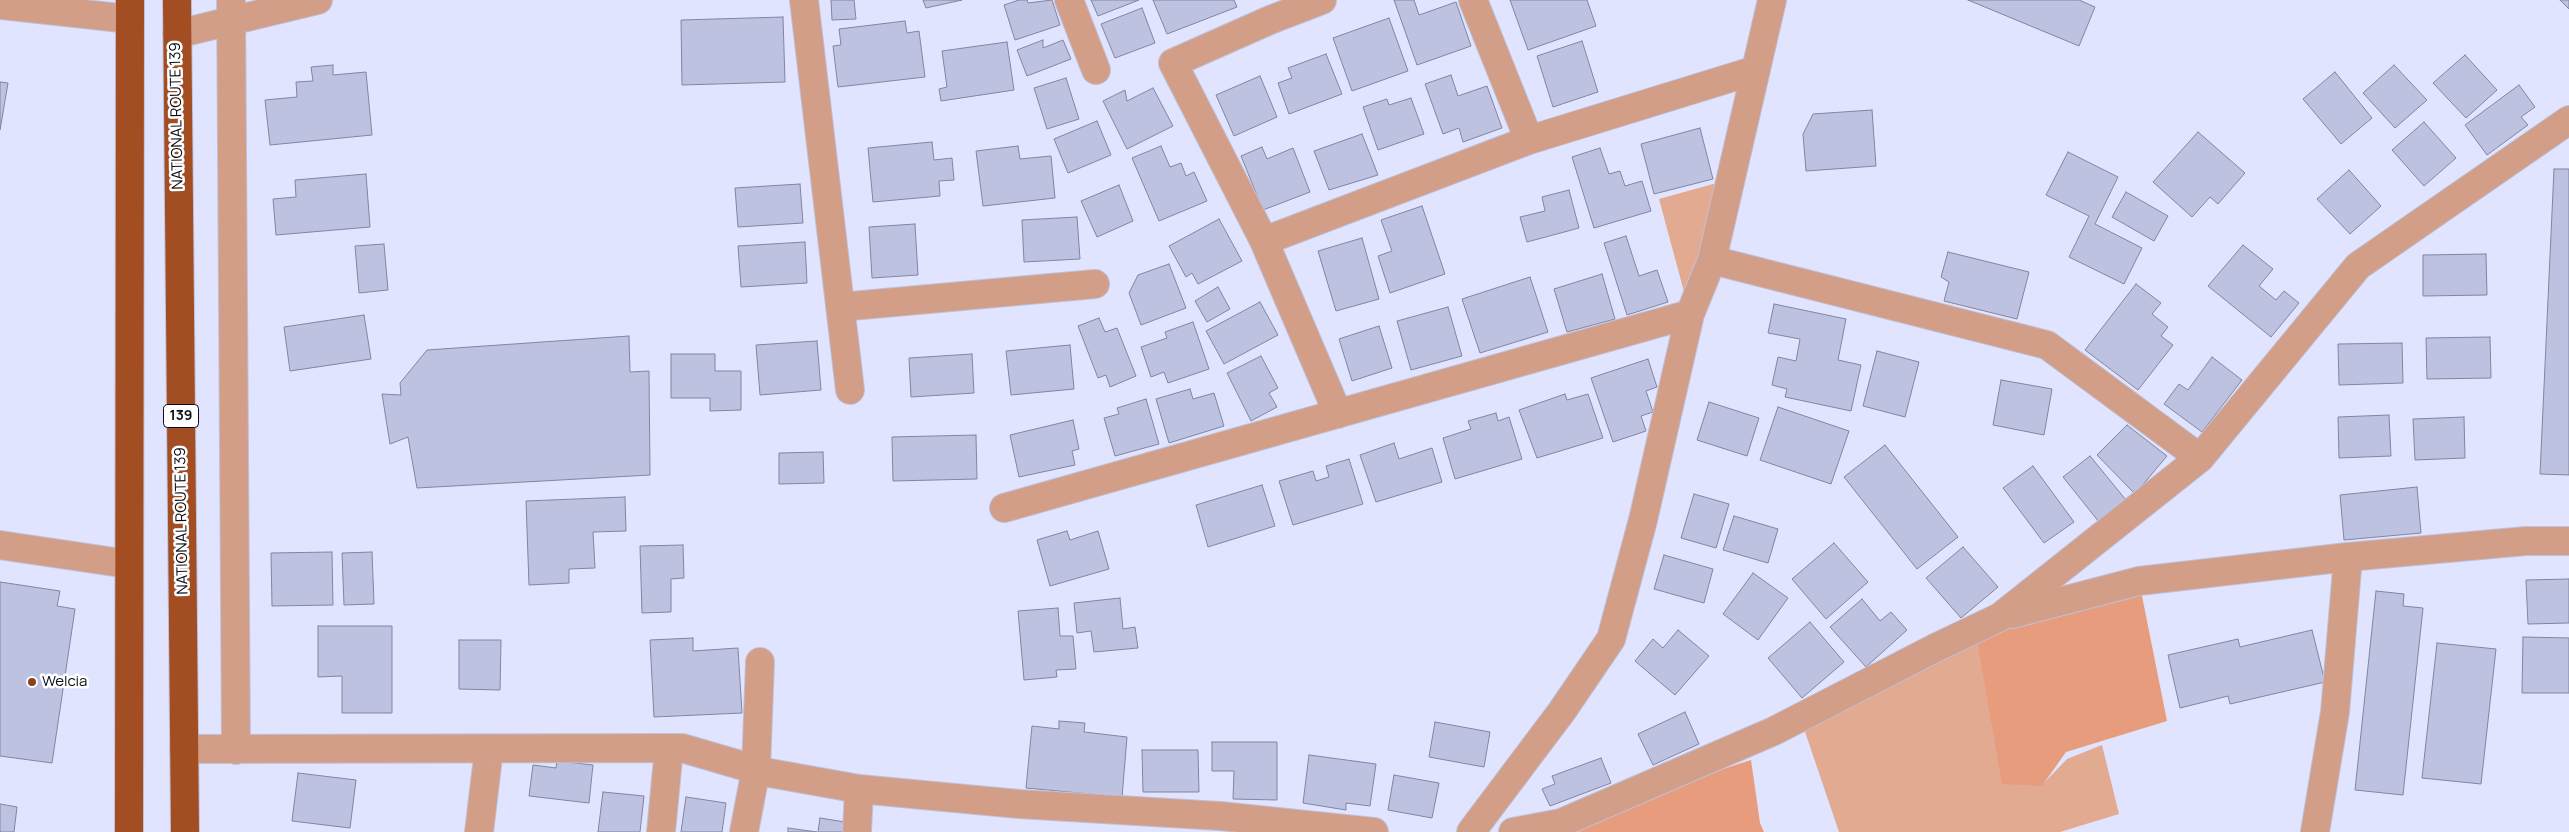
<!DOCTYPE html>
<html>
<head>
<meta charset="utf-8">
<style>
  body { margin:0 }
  canvas { display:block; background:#e1e4fe }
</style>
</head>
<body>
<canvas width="2569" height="832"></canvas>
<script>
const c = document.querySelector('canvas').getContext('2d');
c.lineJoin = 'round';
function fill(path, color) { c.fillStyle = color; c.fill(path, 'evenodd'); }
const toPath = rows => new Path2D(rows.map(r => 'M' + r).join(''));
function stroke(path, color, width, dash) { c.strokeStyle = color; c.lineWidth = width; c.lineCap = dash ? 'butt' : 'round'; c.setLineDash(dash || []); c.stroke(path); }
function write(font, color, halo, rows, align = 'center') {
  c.font = font + ' Manrope,sans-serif'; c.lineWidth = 5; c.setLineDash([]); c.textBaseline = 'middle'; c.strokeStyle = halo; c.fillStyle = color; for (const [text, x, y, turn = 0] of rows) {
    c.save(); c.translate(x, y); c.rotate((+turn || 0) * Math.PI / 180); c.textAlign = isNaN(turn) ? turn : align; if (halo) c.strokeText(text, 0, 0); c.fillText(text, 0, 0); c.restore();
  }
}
const green = toPath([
  [1731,179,1690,314,1659,199],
  [1975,629,2041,786,2067,759,2102,745,2119,814,2060,832,1839,832,1802,723]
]);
const forest = toPath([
  [2139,581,2167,721,2066,752,2042,786,2002,784,1975,629],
  [1751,760,1760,823,1764,832,1572,832,1572,818]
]);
const building = toPath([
  [831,0,854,0,856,19,832,20,831,0],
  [923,0,962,0,926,8,923,0],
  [1019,0,1027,0,1028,3,1052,0,1060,25,1015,40,1004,5,1019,0],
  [1091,0,1139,0,1098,16,1091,0],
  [1153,0,1234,0,1237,7,1167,34,1153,0],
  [1394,0,1414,0,1419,15,1456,2,1471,46,1417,65,1394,0],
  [1510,0,1587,0,1596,26,1528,50,1510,0],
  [1968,0,2079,0,2095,7,2079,46,1968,0],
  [2560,0,2569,0,2569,9,2560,0],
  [1142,8,1155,43,1115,58,1101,24,1142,8],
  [783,17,785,82,682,85,681,20,783,17],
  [1389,18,1408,71,1352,91,1333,38,1389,18],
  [905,21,907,33,919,31,925,77,838,87,833,46,841,45,839,29,905,21],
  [1043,40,1043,48,1063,40,1071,59,1027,76,1017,50,1043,40],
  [1582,41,1598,92,1553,107,1537,56,1582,41],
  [1007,42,1014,90,941,101,939,89,947,87,942,51,1007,42],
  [1326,54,1342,94,1289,114,1278,83,1292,78,1288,68,1326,54],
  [2465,55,2497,90,2466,118,2433,83,2465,55],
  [333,65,333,75,366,72,372,135,270,145,265,100,297,97,296,82,313,81,311,67,333,65],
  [2394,65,2427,100,2395,128,2363,93,2394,65],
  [2335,72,2372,118,2341,144,2303,99,2335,72],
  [1451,75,1458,96,1487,86,1502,128,1463,142,1459,128,1443,134,1425,84,1451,75],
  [1260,76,1277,117,1234,136,1216,95,1260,76],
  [1066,78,1079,119,1047,129,1034,88,1066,78],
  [0,82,8,83,0,130,0,82],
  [2519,85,2535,107,2521,117,2528,125,2487,155,2465,125,2519,85],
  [1153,88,1173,126,1127,149,1103,101,1125,90,1127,101,1153,88],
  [1411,98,1424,134,1378,150,1363,107,1387,99,1389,105,1411,98],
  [1872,110,1876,166,1806,171,1803,134,1813,114,1872,110],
  [1097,121,1111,155,1068,173,1054,139,1097,121],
  [2424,122,2456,158,2424,186,2392,150,2424,122],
  [1700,128,1713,179,1654,194,1641,144,1700,128],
  [2198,132,2245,173,2218,204,2210,197,2192,217,2153,182,2198,132],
  [1362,134,1378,175,1329,190,1314,151,1362,134],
  [932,142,934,160,952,158,954,180,939,181,940,196,873,202,868,148,932,142],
  [1018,146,1020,159,1051,156,1055,198,983,206,976,151,1018,146],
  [1161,146,1170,167,1181,163,1186,176,1194,172,1207,201,1159,221,1132,158,1161,146],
  [1262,147,1267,159,1293,148,1310,192,1263,210,1241,156,1262,147],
  [1600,148,1609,174,1620,171,1625,186,1642,181,1651,211,1594,228,1572,157,1600,148],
  [2068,152,2118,177,2095,224,2142,248,2124,284,2069,257,2089,216,2046,195,2068,152],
  [2554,169,2569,169,2569,475,2540,474,2554,169],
  [2349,170,2381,206,2350,234,2317,199,2349,170],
  [366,174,370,227,276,235,273,199,296,197,295,180,366,174],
  [800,184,803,223,738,227,735,188,800,184],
  [1119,185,1133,221,1097,237,1081,201,1119,185],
  [1569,190,1579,228,1527,242,1520,217,1545,211,1542,197,1569,190],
  [2126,192,2168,216,2154,241,2112,217,2126,192],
  [1422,206,1445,274,1390,293,1378,256,1392,251,1381,220,1422,206],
  [1077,217,1080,259,1024,262,1022,220,1077,217],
  [1219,219,1242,261,1198,284,1192,273,1186,277,1169,246,1219,219],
  [915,224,918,275,872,278,869,227,915,224],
  [1626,236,1639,276,1657,270,1668,302,1627,315,1604,243,1626,236],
  [1362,238,1379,299,1336,311,1318,251,1362,238],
  [805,242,807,283,741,287,738,246,805,242],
  [384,244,388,290,359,293,355,246,384,244],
  [2243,245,2273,269,2259,286,2276,300,2284,291,2299,303,2271,337,2208,286,2243,245],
  [1948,252,2029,272,2017,319,1944,301,1949,282,1941,277,1948,252],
  [2486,254,2487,295,2423,296,2423,255,2486,254],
  [1169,264,1186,308,1141,325,1129,293,1138,275,1169,264],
  [1602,274,1615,319,1567,332,1554,289,1602,274],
  [1530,277,1548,332,1480,353,1462,299,1530,277],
  [2136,284,2161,303,2152,314,2168,327,2161,336,2173,345,2138,390,2085,350,2136,284],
  [1218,287,1230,309,1207,322,1195,301,1218,287],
  [1260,302,1278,335,1224,364,1206,331,1260,302],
  [1774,304,1846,319,1838,360,1861,365,1851,411,1785,397,1787,389,1772,385,1778,357,1796,361,1800,339,1768,333,1774,304],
  [1448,307,1462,356,1411,370,1397,321,1448,307],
  [364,315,371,359,290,371,284,327,364,315],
  [1099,318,1105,332,1117,328,1136,376,1110,387,1106,375,1098,378,1078,326,1099,318],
  [1193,322,1209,369,1168,383,1164,372,1151,377,1141,347,1167,338,1165,332,1193,322],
  [1379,326,1392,368,1352,381,1339,339,1379,326],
  [629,336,630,372,649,371,650,475,417,488,408,437,390,444,382,394,401,395,400,383,427,350,629,336],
  [2490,337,2491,378,2427,379,2426,338,2490,337],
  [817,341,821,390,760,395,756,345,817,341],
  [2402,343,2403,383,2339,385,2338,344,2402,343],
  [1070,345,1074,389,1011,395,1006,351,1070,345],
  [1877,351,1919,362,1905,417,1863,406,1877,351],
  [671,354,715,354,715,371,741,371,741,410,710,411,710,398,671,398,671,354],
  [972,354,974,393,911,397,909,358,972,354],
  [1261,356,1278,388,1269,393,1277,407,1251,421,1227,373,1261,356],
  [2212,357,2242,380,2202,432,2164,404,2179,384,2188,390,2212,357],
  [1648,359,1657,387,1646,391,1653,412,1641,416,1646,431,1613,442,1591,378,1648,359],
  [2001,380,2052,389,2044,435,1993,425,2001,380],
  [1190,389,1193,399,1214,393,1224,426,1169,443,1156,399,1190,389],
  [1565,394,1567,400,1588,394,1603,438,1537,458,1519,410,1565,394],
  [1146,399,1159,444,1115,456,1104,418,1119,414,1117,408,1146,399],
  [1709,402,1759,418,1747,456,1697,440,1709,402],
  [1778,407,1849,431,1831,484,1760,460,1778,407],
  [1496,413,1498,421,1509,417,1522,459,1455,479,1443,438,1471,429,1468,421,1496,413],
  [2389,415,2391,456,2339,458,2338,417,2389,415],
  [2464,417,2465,458,2415,460,2413,419,2464,417],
  [1073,420,1079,449,1072,451,1075,465,1019,477,1010,435,1073,420],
  [2127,425,2167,456,2135,494,2097,455,2127,425],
  [976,435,977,479,893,481,892,437,976,435],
  [1394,443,1399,459,1432,448,1442,482,1376,502,1360,455,1394,443],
  [1885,445,1958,537,1917,569,1844,477,1885,445],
  [823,452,824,483,779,484,779,453,823,452],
  [2090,456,2126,500,2099,522,2063,477,2090,456],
  [1349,459,1363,504,1293,525,1279,481,1313,471,1316,481,1329,477,1326,466,1349,459],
  [2033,466,2074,522,2044,543,2003,488,2033,466],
  [1262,485,1275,526,1208,547,1196,505,1262,485],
  [2417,487,2421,533,2344,540,2340,495,2417,487],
  [1694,494,1729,504,1716,548,1681,538,1694,494],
  [625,497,626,531,593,532,595,568,569,569,569,583,529,585,526,501,625,497],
  [1734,516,1778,529,1768,563,1723,550,1734,516],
  [1067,531,1070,540,1098,531,1109,569,1050,586,1037,540,1067,531],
  [1834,543,1868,582,1826,619,1792,579,1834,543],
  [683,545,684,578,671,579,671,612,642,613,640,546,683,545],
  [1963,547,1998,587,1961,618,1926,578,1963,547],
  [332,552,333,605,272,606,271,553,332,552],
  [372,552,374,604,344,605,342,553,372,552],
  [1664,555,1713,569,1704,603,1654,589,1664,555],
  [1753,573,1788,598,1758,640,1723,614,1753,573],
  [2569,579,2569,623,2528,624,2526,580,2569,579],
  [0,582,60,591,57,606,75,609,52,763,0,756,0,582],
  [2376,591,2404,594,2403,606,2423,608,2403,795,2355,790,2376,591],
  [1120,598,1123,629,1135,627,1138,648,1094,652,1091,631,1077,633,1074,603,1120,598],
  [1862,599,1880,621,1891,612,1907,630,1866,667,1830,627,1862,599],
  [1058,608,1060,636,1073,636,1076,669,1056,670,1057,677,1024,680,1018,611,1058,608],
  [1810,622,1844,662,1802,698,1768,658,1810,622],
  [318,626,392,626,392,713,342,713,342,676,318,677,318,626],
  [1678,630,1709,656,1675,695,1635,661,1653,639,1663,648,1678,630],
  [2312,630,2325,682,2230,704,2228,696,2180,708,2168,655,2238,639,2240,647,2312,630],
  [2523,637,2569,638,2569,693,2522,693,2523,637],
  [693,638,693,651,738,648,742,713,654,717,650,640,693,638],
  [459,640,501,640,500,690,459,689,459,640],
  [2437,643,2496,649,2481,784,2422,778,2437,643],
  [1685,712,1699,744,1653,765,1638,734,1685,712],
  [1059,721,1085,723,1084,732,1127,737,1122,797,1026,788,1032,726,1059,729,1059,721],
  [1435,722,1490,732,1484,767,1429,757,1435,722],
  [1212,742,1277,742,1277,800,1233,799,1234,771,1212,771,1212,742],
  [1142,750,1198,750,1199,792,1143,792,1142,750],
  [1309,755,1376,764,1370,806,1346,803,1346,810,1303,803,1309,755],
  [1601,758,1611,783,1550,806,1542,789,1555,784,1552,776,1601,758],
  [557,761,593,765,589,803,529,796,533,765,556,768,557,761],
  [298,773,356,780,350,828,292,821,298,773],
  [1394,775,1439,783,1432,818,1388,810,1394,775],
  [603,792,644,796,640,832,598,832,603,792],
  [686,797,726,803,722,832,681,832,686,797],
  [0,804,17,807,14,832,0,832,0,804],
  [820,818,845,822,843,832,818,832,820,818],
  [788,828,817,832,788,832,788,828]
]);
const minor = toPath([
  [231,0,236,750],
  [804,0,850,390],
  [1069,0,1096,70],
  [1322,0,1270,20,1173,63,1264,241,1338,414],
  [1473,0,1529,140],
  [0,5,130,19],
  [177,34,318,0],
  [1264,241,1529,140,1756,70],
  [1712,260,2047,345,2200,458],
  [840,307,1095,284],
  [1004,508,1690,314],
  [0,545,128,564],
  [2012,614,2139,581,2348,557,2526,541,2569,541],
  [184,749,682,748,764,772,859,789,1019,804,1220,816,1374,832],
  [479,832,489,749],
  [661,832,669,748],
  [744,832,756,769,760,662],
  [857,832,859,789],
  [1471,832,1562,711,1611,639,1643,520,1690,314,1712,260,1772,0],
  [1513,832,1561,823,1774,731,1935,648,2000,617,2200,458,2358,266,2569,120],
  [2315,832,2335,712,2348,557]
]);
const highway = toPath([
  [177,0,185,832],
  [129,832,130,0]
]);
const markers = [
  [32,682,5,"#894220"]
];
const shields = [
  [181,416,35]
];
const shieldNames = [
  ["139",181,416]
];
const streetNames = [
  ["NATIONAL ROUTE 139",177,116,-91],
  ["NATIONAL ROUTE 139",182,521,-91]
];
const poiNames = [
  ["Welcia",42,682]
];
fill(green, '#e3aa92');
fill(forest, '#e69c7d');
fill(building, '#bec2e1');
stroke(building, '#8185a2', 1);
stroke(minor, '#bfc1d9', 30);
stroke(highway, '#bfc1d9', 30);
stroke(minor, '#d39e87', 28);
stroke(highway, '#a34d23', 28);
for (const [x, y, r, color] of markers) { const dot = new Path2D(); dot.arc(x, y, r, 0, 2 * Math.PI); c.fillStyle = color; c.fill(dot); stroke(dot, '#fff', 2); }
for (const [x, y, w] of shields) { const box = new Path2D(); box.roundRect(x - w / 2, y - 11.5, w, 23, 4); c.fillStyle = '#fff'; c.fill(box); stroke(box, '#0a0b15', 1); }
write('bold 14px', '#0a0b15', null, shieldNames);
write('15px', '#0a0b15', '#fff', streetNames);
write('15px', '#0a0b15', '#fff', poiNames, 'left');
</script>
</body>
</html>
